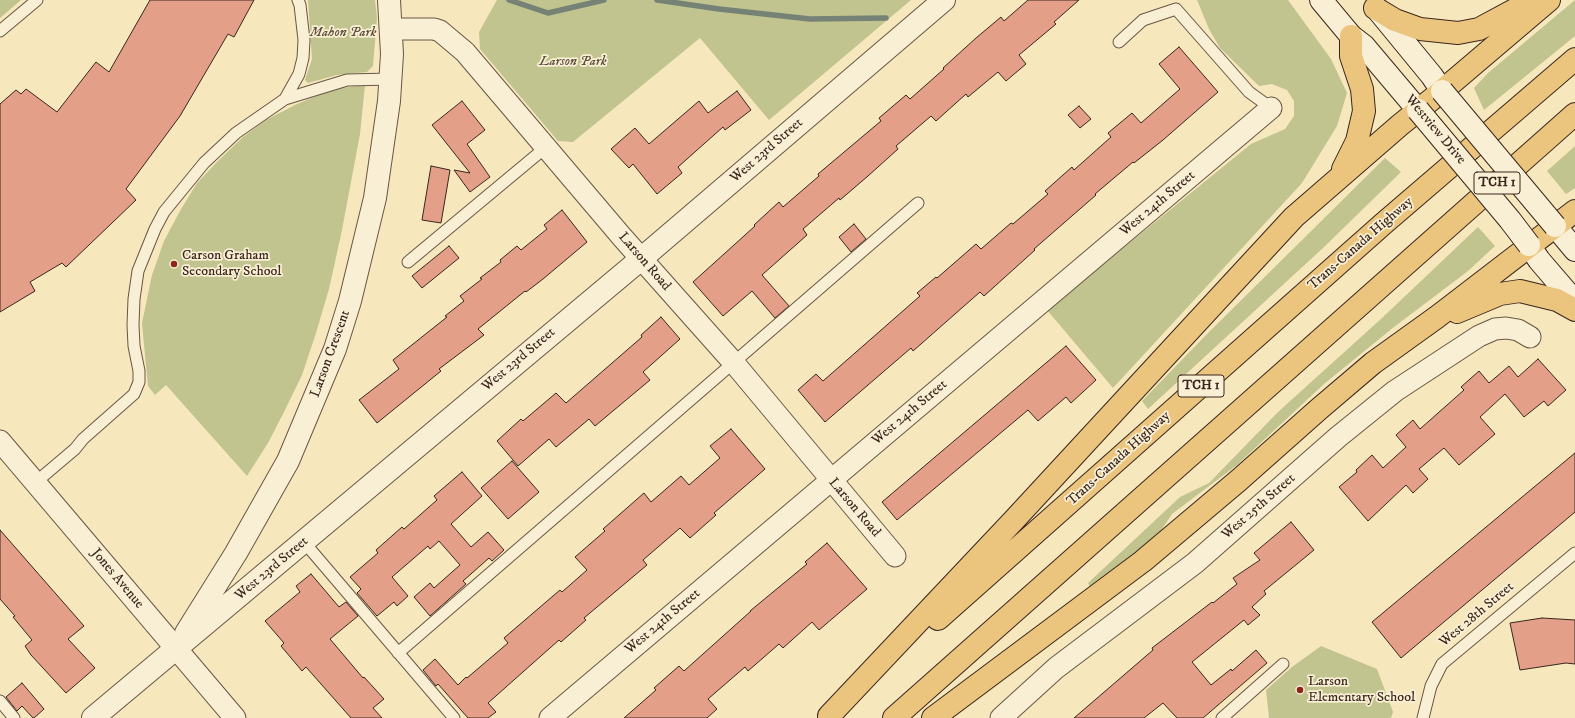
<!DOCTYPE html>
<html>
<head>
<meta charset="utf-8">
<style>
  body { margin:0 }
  canvas { display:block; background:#f6e7bd }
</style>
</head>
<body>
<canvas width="1575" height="718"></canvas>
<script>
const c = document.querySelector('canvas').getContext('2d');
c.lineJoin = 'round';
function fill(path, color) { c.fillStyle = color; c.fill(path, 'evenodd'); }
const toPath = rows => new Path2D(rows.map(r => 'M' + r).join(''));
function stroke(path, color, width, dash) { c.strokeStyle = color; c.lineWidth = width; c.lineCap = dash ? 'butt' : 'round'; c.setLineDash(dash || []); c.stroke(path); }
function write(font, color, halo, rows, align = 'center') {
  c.font = font + ' "IM FELL DW Pica",serif'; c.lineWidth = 3.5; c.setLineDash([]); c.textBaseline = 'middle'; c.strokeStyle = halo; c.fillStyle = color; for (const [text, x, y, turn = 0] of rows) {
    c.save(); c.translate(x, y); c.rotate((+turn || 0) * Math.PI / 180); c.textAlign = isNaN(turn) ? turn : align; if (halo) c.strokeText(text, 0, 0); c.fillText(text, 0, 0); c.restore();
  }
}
const green = toPath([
  [0,0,21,0,0,18],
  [308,0,375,0,377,18,373,66,367,72,337,75,308,83,305,80,312,59],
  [497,0,911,0,769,120,700,38,573,142,558,141,480,49,479,32],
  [1197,0,1288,0,1331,59,1347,93,1337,126,1302,183,1113,388,1047,310,1251,144,1285,129,1294,116,1294,101,1287,90,1272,84,1259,86,1220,48,1209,29],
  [1575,0,1575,36,1484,110,1474,88,1488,73],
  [365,85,360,134,342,230,329,289,316,333,302,375,285,410,268,443,247,476,166,385,155,395,148,386,142,323,152,275,164,241,180,211,197,183,217,162,243,137,266,120,295,105,323,93,340,88],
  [1575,146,1575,188,1566,194,1547,171],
  [1385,158,1401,172,1323,248,1148,409,1142,401,1206,335],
  [1478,227,1495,246,1468,271,1394,327,1324,384,1237,465,1172,514,1150,547,1092,591,1088,583,1180,497,1209,483,1278,412,1382,318],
  [1321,646,1377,669,1393,712,1391,718,1269,718,1266,690,1292,667]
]);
const stream = toPath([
  [509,0,548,13,604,0],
  [657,0,719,9,810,19,886,18]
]);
const building = toPath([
  [150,0,254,0,234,37,228,34,180,116,126,189,136,200,66,267,62,263,30,282,35,291,0,312,0,104,16,90,21,94,26,89,57,112,96,62,109,72,150,0],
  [1028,0,1079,0,1054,22,1056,24,1019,55,1026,64,1006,81,998,72,968,97,966,94,936,121,931,116,896,146,898,149,868,176,840,200,839,198,803,229,807,235,762,275,789,306,775,318,752,291,723,316,693,282,755,226,754,225,779,202,783,207,819,176,818,174,881,121,879,118,906,95,910,99,944,69,943,68,976,38,1001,17,1004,21,1028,0],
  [1179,47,1218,92,1163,140,1134,163,1133,162,1095,194,1096,195,1034,249,1035,250,984,296,980,292,913,351,911,348,825,422,798,390,816,374,823,381,920,296,917,293,936,277,937,278,976,244,981,249,1011,223,1013,224,1048,194,1045,191,1072,167,1074,170,1111,137,1108,133,1132,113,1141,123,1180,89,1159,64,1179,47],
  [737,91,751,110,725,130,723,127,678,167,682,173,657,194,633,164,629,168,611,149,635,128,649,144,699,101,708,113,737,91],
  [462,101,485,130,467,144,490,177,470,192,454,170,470,173,432,125,462,101],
  [1079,106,1091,119,1080,128,1068,115,1079,106],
  [431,166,450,170,441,223,422,220,431,166],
  [562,210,587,242,543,279,526,292,525,291,478,329,484,335,439,369,441,371,377,423,359,400,399,369,393,360,447,317,445,316,464,301,460,296,482,279,480,278,501,262,500,260,517,246,521,250,547,229,544,225,562,210],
  [854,224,866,239,851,252,839,237,854,224],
  [449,246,459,258,422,288,412,276,449,246],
  [661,317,680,339,643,372,650,380,595,426,589,419,556,447,549,439,518,466,497,441,521,419,523,421,556,393,566,403,642,337,641,335,661,317],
  [1066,346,1096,380,1071,403,1066,397,1038,421,1028,410,897,520,882,502,1066,346],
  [1538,359,1566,390,1548,406,1544,401,1524,417,1505,394,1480,417,1495,434,1459,465,1444,448,1419,469,1428,479,1413,493,1406,485,1368,521,1339,487,1357,472,1356,470,1372,455,1383,468,1406,447,1396,435,1413,420,1420,429,1464,390,1461,387,1479,371,1489,383,1509,366,1518,377,1538,359],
  [731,429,765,469,714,513,716,515,690,538,680,528,643,560,647,565,584,618,586,620,561,642,559,640,488,703,496,712,488,718,468,718,438,684,436,686,423,670,435,659,458,685,466,677,467,678,508,643,504,638,560,590,562,592,587,570,575,557,605,531,603,529,644,493,651,502,681,476,689,485,720,458,710,446,731,429],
  [1575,453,1575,512,1401,658,1372,622,1575,453],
  [512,461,539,492,508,519,481,488,512,461],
  [462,472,482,496,451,524,471,547,488,532,504,550,492,561,489,558,463,581,466,584,430,616,414,597,430,583,434,588,460,565,439,541,430,549,428,546,392,577,408,596,397,606,394,602,377,616,357,593,361,589,350,577,378,553,376,550,402,527,404,529,437,500,434,496,462,472],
  [1291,522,1314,550,1264,591,1266,594,1252,607,1260,615,1248,625,1244,620,1192,662,1211,685,1231,669,1232,671,1256,650,1267,663,1203,718,1177,718,1163,703,1144,718,1074,718,1153,650,1152,648,1212,602,1213,603,1237,584,1233,578,1260,560,1254,553,1291,522],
  [0,530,84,626,68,639,95,668,66,693,31,655,25,646,32,640,13,617,15,616,0,599,0,530],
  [827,543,867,589,819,630,812,622,783,648,779,644,748,671,745,667,708,699,717,709,707,718,624,718,656,690,654,688,679,666,684,671,751,611,750,611,807,564,805,562,827,543],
  [311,574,339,607,346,602,358,616,330,639,363,678,364,677,384,699,373,708,382,718,351,718,306,667,302,671,281,646,284,643,265,621,300,592,296,586,311,574],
  [1542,618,1575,620,1575,664,1566,663,1520,670,1510,623,1542,618],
  [22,683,44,709,34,718,33,718,22,706,17,711,6,697,22,683]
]);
const service = toPath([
  [0,31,37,0],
  [1119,42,1143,20,1176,9,1249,92,1271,108],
  [285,99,299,74,303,58,304,40,300,5,298,0],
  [408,262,545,148],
  [36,482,75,449,83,439,134,394,139,382,139,371,134,346,133,325,134,299,138,271,155,229,164,212,204,163,236,133,285,99,347,80,391,79],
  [304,542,454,718],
  [398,653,918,203],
  [0,701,14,718],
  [1222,718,1283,664],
  [1423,718,1431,686,1442,664,1575,553]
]);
const minor = toPath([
  [391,29,434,29,440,31,465,52,622,237,734,363,895,556],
  [0,441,235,718],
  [550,718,1271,108],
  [1001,718,1056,668,1195,563,1338,437,1395,391,1479,336,1495,329,1506,328,1518,330,1530,337]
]);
const tertiary = toPath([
  [186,633,236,553,288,461,335,349,350,301,375,198,389,101,392,54,389,0],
  [93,718,641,259,944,0]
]);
const secondary = toPath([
  [1321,0,1351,36,1364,46,1418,110],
  [1377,9,1432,76,1442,91],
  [1555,226,1575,250],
  [1529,245,1539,260,1575,302]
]);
const motorway = toPath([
  [1375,8,1395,20,1420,29,1458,33,1479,29,1533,0],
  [1343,169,1357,141,1364,111,1362,89,1351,56,1351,36],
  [1457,312,1500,294,1520,291,1557,300,1575,310],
  [938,619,1383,224,1575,59],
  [829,716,1014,520,1294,217,1400,125,1442,91,1549,0],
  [894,718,1575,114],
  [933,718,1143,561,1239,480,1319,409,1373,363,1437,317,1575,211]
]);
const secondaryBridge = toPath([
  [1442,91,1555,226],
  [1418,110,1510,220,1529,245]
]);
const markers = [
  [174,264,4,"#8f2418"],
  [1300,690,4,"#8f2418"]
];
const shields = [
  [1497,183,46],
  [1201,386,46]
];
const shieldNames = [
  ["TCH 1",1497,183],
  ["TCH 1",1201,386]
];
const parkNames = [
  ["Mahon Park",343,33],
  ["Larson Park",573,62]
];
const streetNames = [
  ["Westview Drive",1435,130,50],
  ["West 23rd Street",767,151,-41],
  ["West 24th Street",1158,204,-40],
  ["Trans-Canada Highway",1361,244,-41],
  ["Larson Road",644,262,49],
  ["Larson Crescent",331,354,-70],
  ["West 23rd Street",519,360,-40],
  ["West 24th Street",910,413,-40],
  ["Trans-Canada Highway",1119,459,-42],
  ["West 25th Street",1259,507,-41],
  ["Larson Road",854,508,50],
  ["West 23rd Street",272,569,-40],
  ["Jones Avenue",117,579,50],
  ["West 28th Street",1477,615,-40],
  ["West 24th Street",663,622,-40]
];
const poiNames = [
  ["Carson Graham",182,256],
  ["Secondary School",182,272],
  ["Larson",1308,682],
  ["Elementary School",1308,698]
];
fill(green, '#c1c48e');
stroke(stream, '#758275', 5.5);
fill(building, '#e49f89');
stroke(building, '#3a261d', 1);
stroke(service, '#695645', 13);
stroke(minor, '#695645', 23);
stroke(tertiary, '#695645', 24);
stroke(secondary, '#3a261d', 24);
stroke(motorway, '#3a261d', 24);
stroke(service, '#f9efd4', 11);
stroke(minor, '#f9efd4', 21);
stroke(tertiary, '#f9efd4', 22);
stroke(secondary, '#f9efd4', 22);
stroke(motorway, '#ebc47e', 22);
stroke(secondaryBridge, '#3a261d', 24, []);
stroke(secondaryBridge, '#f9efd4', 22);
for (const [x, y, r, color] of markers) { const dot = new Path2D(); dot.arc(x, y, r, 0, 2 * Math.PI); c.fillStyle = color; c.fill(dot); stroke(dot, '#f9efd4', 1.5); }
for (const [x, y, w] of shields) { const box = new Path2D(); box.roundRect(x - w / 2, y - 11, w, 22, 3); c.fillStyle = '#f9efd4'; c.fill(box); stroke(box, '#3a261d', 1); }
write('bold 13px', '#3a261d', null, shieldNames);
write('italic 14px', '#5c4e39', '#f9efd4', parkNames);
write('14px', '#3a261d', '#f9efd4', streetNames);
write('14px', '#3a261d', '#f9efd4', poiNames, 'left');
</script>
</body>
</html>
